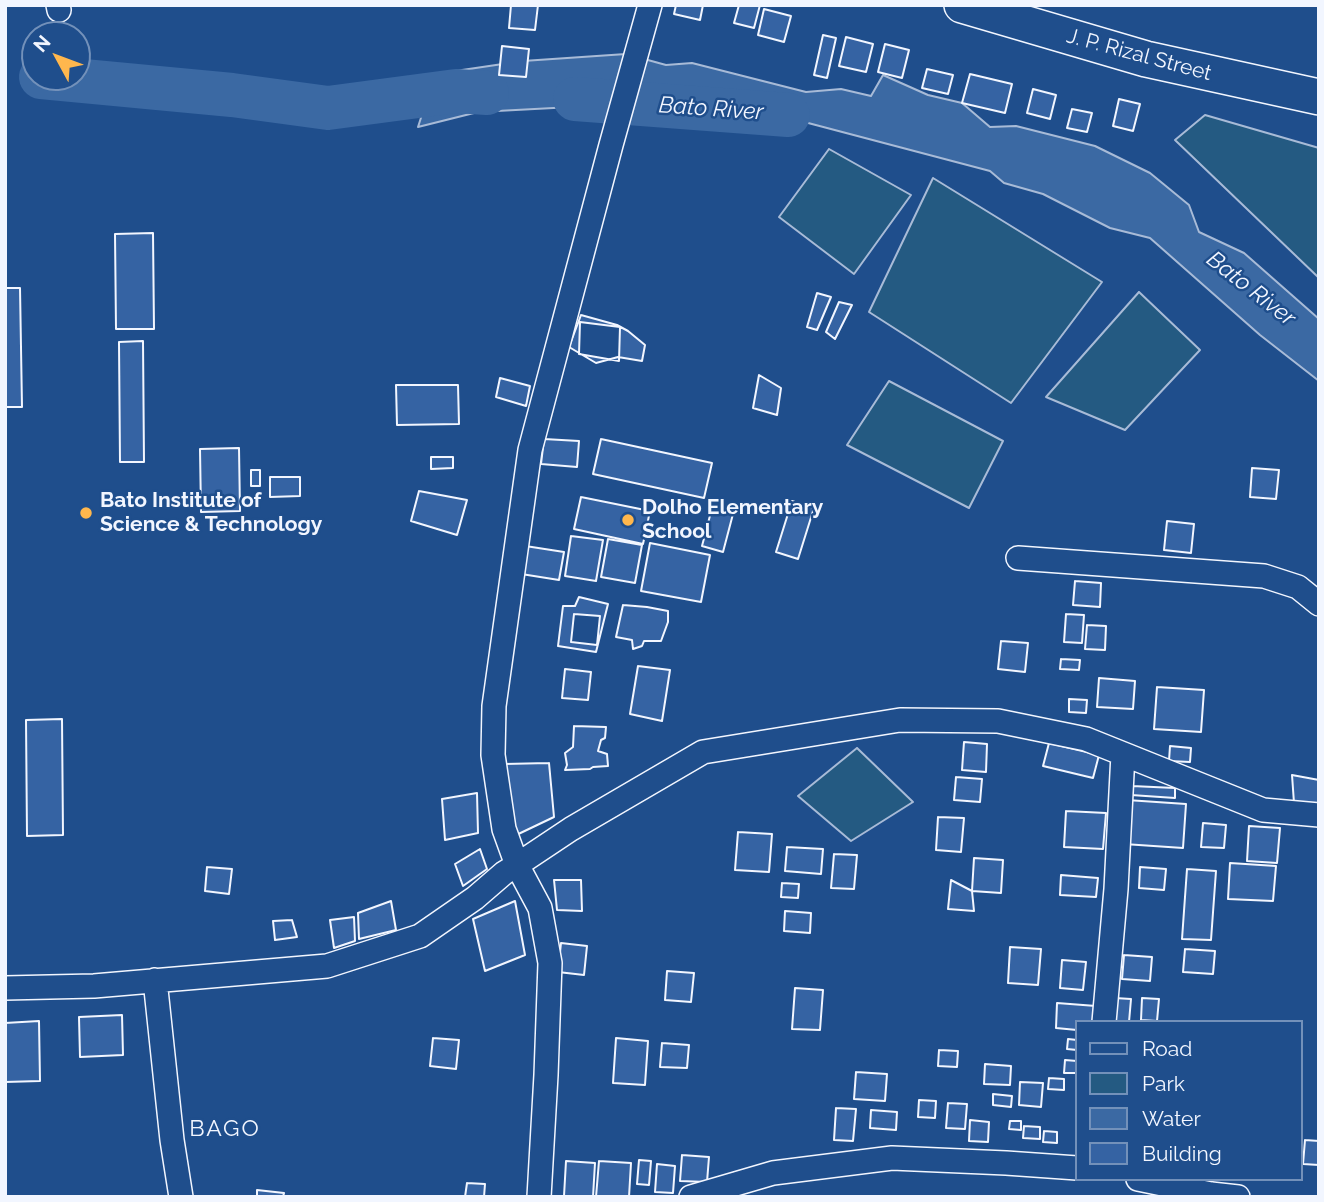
<!DOCTYPE html>
<html>
<head>
<meta charset="utf-8">
<style>
  body { margin:0 }
  #map { position:relative; width:1324px; height:1202px; overflow:hidden; background:#1f4e8c; font-family:Raleway,sans-serif }
  canvas { display:block }
  .frame { position:absolute; inset:0; border:7px solid #f2f6ff; pointer-events:none }
  .legend { position:absolute; left:1075px; top:1020px; width:228px; height:161px; box-sizing:border-box; background:#1f4e8c; border:2px solid #7391ba; margin:0; padding:9px 12px; list-style:none; font-size:21px; color:#f2f6ff }
  .legend li { display:flex; align-items:center; gap:14px; height:35px }
  .legend b { width:35px; border:2px solid #7391ba }
  .north { position:absolute; left:21px; top:21px; width:70px; height:70px; box-sizing:border-box; background:#1f4e8c; border:2px solid #7391ba; border-radius:50%; rotate:311deg; font-size:19px; font-weight:700; line-height:28px; text-align:center; color:#f2f6ff }
  .north::after { content:''; display:block; margin:auto; width:24px; height:32px; background:#ffb74d; clip-path:polygon(50% 0,100% 100%,50% 72%,0 100%) }
</style>
</head>
<body>
<div id="map">
<canvas width="1324" height="1202"></canvas>
<div class="frame"></div>
<ul class="legend">
<li><b style="height:9px;background:#1f4e8c"></b>Road</li>
<li><b style="height:19px;background:#245a82"></b>Park</li>
<li><b style="height:19px;background:#3b69a3"></b>Water</li>
<li><b style="height:19px;background:#3563a3"></b>Building</li>
</ul>
<div class="north">N</div>
</div>
<script>
const c = document.querySelector('canvas').getContext('2d');
c.lineJoin = 'round';
function fill(path, color) { c.fillStyle = color; c.fill(path, 'evenodd'); }
const toPath = rows => new Path2D(rows.map(r => 'M' + r).join(''));
function stroke(path, color, width, dash) { c.strokeStyle = color; c.lineWidth = width; c.lineCap = dash ? 'butt' : 'round'; c.setLineDash(dash || []); c.stroke(path); }
function write(font, color, halo, rows, align = 'center') {
  c.font = font + ' Raleway,sans-serif'; c.lineWidth = 5; c.setLineDash([]); c.textBaseline = 'middle'; c.strokeStyle = halo; c.fillStyle = color; for (const [text, x, y, turn = 0] of rows) {
    c.save(); c.translate(x, y); c.rotate((+turn || 0) * Math.PI / 180); c.textAlign = isNaN(turn) ? turn : align; if (halo) c.strokeText(text, 0, 0); c.fillText(text, 0, 0); c.restore();
  }
}
const green = toPath([
  [1205,115,1319,148,1319,278,1175,140,1205,115],
  [829,149,911,195,854,274,779,217,829,149],
  [933,178,1102,282,1011,403,869,312,933,178],
  [1139,292,1200,350,1125,430,1046,397,1139,292],
  [889,381,1003,441,969,508,847,445,889,381],
  [857,748,913,802,851,841,798,796,857,748]
]);
const water = toPath([
  [626,54,666,65,692,63,806,92,841,89,871,96,883,75,928,95,962,103,990,127,1016,126,1095,146,1150,173,1189,205,1199,232,1244,253,1319,319,1319,381,1260,335,1150,238,1110,228,1043,194,1004,183,990,171,793,119,767,120,727,110,701,112,662,101,644,99,610,105,478,112,418,127,435,74,523,61,626,54]
]);
const river = toPath([
  [41,77,232,95,328,108,456,91,487,93],
  [575,99,788,115]
]);
const building = toPath([
  [511,5,538,5,535,30,509,28,511,5],
  [676,5,703,5,700,20,674,14,676,5],
  [739,5,760,5,754,28,734,23,739,5],
  [764,9,791,16,784,42,758,35,764,9],
  [823,35,836,38,827,78,814,75,823,35],
  [846,37,873,44,866,72,839,66,846,37],
  [885,44,909,50,902,78,878,72,885,44],
  [502,46,529,49,526,77,499,75,502,46],
  [927,69,953,75,948,94,922,88,927,69],
  [970,74,1012,84,1005,113,962,103,970,74],
  [1033,89,1056,95,1050,119,1027,113,1033,89],
  [1119,99,1140,104,1133,131,1113,126,1119,99],
  [1072,109,1092,113,1087,132,1067,128,1072,109],
  [153,233,154,329,116,329,115,234,153,233],
  [5,288,20,288,22,407,5,407,5,288],
  [817,293,831,297,817,330,807,327,817,293],
  [839,302,852,305,835,339,826,332,839,302],
  [581,315,617,325,628,331,645,345,642,361,618,357,596,363,569,347,581,315],
  [580,322,620,327,619,361,579,354,580,322],
  [143,341,144,462,120,462,119,342,143,341],
  [759,375,781,388,777,415,753,408,759,375],
  [500,378,530,386,526,406,496,397,500,378],
  [396,385,458,385,459,424,397,425,396,385],
  [544,439,579,441,577,467,541,464,544,439],
  [601,439,712,463,704,498,593,474,601,439],
  [239,448,240,511,201,512,200,449,239,448],
  [431,457,453,457,453,468,431,469,431,457],
  [1252,468,1279,470,1276,499,1250,497,1252,468],
  [251,470,260,470,260,486,251,486,251,470],
  [270,477,300,477,300,496,270,497,270,477],
  [419,491,467,500,457,535,411,521,419,491],
  [581,497,650,511,643,544,574,529,581,497],
  [792,501,814,508,798,559,776,552,792,501],
  [712,508,733,514,723,552,702,546,712,508],
  [1167,521,1194,524,1191,553,1164,550,1167,521],
  [571,536,603,540,596,581,565,576,571,536],
  [608,539,642,545,635,583,601,577,608,539],
  [650,543,710,555,701,602,641,591,650,543],
  [519,545,564,552,559,580,515,573,519,545],
  [1075,581,1101,583,1100,607,1073,605,1075,581],
  [579,597,608,604,596,652,558,646,563,606,575,606,579,597],
  [623,605,647,607,668,611,668,622,661,641,644,641,642,646,633,649,632,640,616,637,623,605],
  [574,614,600,616,597,645,571,642,574,614],
  [1066,614,1084,615,1082,643,1064,642,1066,614],
  [1087,625,1106,626,1105,650,1085,649,1087,625],
  [1001,641,1028,643,1025,672,998,669,1001,641],
  [1061,659,1080,660,1079,670,1060,669,1061,659],
  [638,666,670,670,662,721,630,714,638,666],
  [565,669,591,672,588,700,562,698,565,669],
  [1099,678,1135,681,1133,709,1097,707,1099,678],
  [1157,687,1204,690,1201,732,1154,729,1157,687],
  [1069,699,1087,700,1086,713,1069,712,1069,699],
  [62,719,63,835,27,836,26,720,62,719],
  [574,726,606,727,605,738,601,740,598,751,607,754,608,766,593,767,590,769,565,770,567,765,565,753,573,747,574,726],
  [964,742,987,744,986,772,962,770,964,742],
  [1049,743,1099,755,1093,778,1043,766,1049,743],
  [1170,746,1191,748,1190,762,1169,761,1170,746],
  [549,763,554,817,510,838,504,764,549,763],
  [1292,775,1319,780,1319,807,1294,803,1292,775],
  [956,777,982,779,980,802,954,800,956,777],
  [1132,786,1175,788,1175,798,1131,795,1132,786],
  [477,793,478,833,445,840,442,799,477,793],
  [1127,800,1186,804,1183,848,1124,844,1127,800],
  [1066,811,1106,813,1103,849,1064,847,1066,811],
  [938,817,964,818,961,852,936,850,938,817],
  [1203,823,1226,825,1224,848,1201,847,1203,823],
  [1249,826,1280,828,1277,863,1247,861,1249,826],
  [738,832,772,834,769,872,735,870,738,832],
  [787,847,823,849,821,874,785,871,787,847],
  [480,849,487,869,463,886,455,864,480,849],
  [834,854,857,855,854,889,831,888,834,854],
  [974,858,1003,860,1001,893,972,891,974,858],
  [1230,863,1276,866,1273,901,1228,899,1230,863],
  [207,867,232,869,229,894,205,891,207,867],
  [1140,867,1166,869,1164,890,1139,888,1140,867],
  [1187,869,1216,871,1211,940,1182,939,1187,869],
  [1061,875,1098,878,1096,897,1060,895,1061,875],
  [554,880,581,880,582,911,557,910,554,880],
  [951,880,972,891,974,911,948,909,951,880],
  [782,883,799,884,798,898,781,897,782,883],
  [391,901,396,930,359,939,358,913,391,901],
  [515,901,525,955,485,971,473,919,515,901],
  [785,911,811,913,810,933,784,931,785,911],
  [354,917,355,941,334,948,330,920,354,917],
  [292,920,297,937,275,940,273,921,292,920],
  [561,943,587,946,584,975,558,972,561,943],
  [1010,947,1041,949,1038,985,1008,983,1010,947],
  [1185,949,1215,951,1213,974,1183,972,1185,949],
  [1124,955,1152,957,1150,981,1122,979,1124,955],
  [1062,960,1086,962,1083,990,1060,988,1062,960],
  [667,971,694,973,691,1002,665,1000,667,971],
  [795,988,823,990,820,1030,792,1029,795,988],
  [1115,998,1131,999,1129,1022,1113,1022,1115,998],
  [1142,998,1159,999,1157,1021,1141,1020,1142,998],
  [1057,1003,1096,1006,1095,1022,1077,1022,1077,1030,1056,1028,1057,1003],
  [122,1015,123,1055,80,1057,79,1017,122,1015],
  [39,1021,40,1081,5,1082,5,1023,39,1021],
  [433,1038,459,1040,456,1069,430,1066,433,1038],
  [616,1038,648,1041,645,1085,613,1083,616,1038],
  [1068,1039,1077,1040,1077,1050,1067,1049,1068,1039],
  [662,1043,689,1045,687,1068,660,1067,662,1043],
  [939,1050,958,1051,957,1067,938,1066,939,1050],
  [1065,1060,1077,1061,1077,1073,1064,1073,1065,1060],
  [985,1064,1011,1066,1010,1085,984,1084,985,1064],
  [856,1072,887,1074,885,1101,854,1099,856,1072],
  [1049,1078,1064,1079,1064,1090,1048,1089,1049,1078],
  [1020,1082,1043,1083,1041,1107,1019,1105,1020,1082],
  [993,1094,1012,1096,1011,1107,993,1105,993,1094],
  [919,1100,936,1101,935,1118,918,1117,919,1100],
  [948,1103,967,1104,965,1129,946,1128,948,1103],
  [836,1108,856,1109,853,1141,834,1140,836,1108],
  [871,1110,897,1112,896,1130,870,1128,871,1110],
  [970,1120,989,1122,988,1142,969,1141,970,1120],
  [1010,1121,1021,1121,1021,1130,1009,1129,1010,1121],
  [1024,1126,1040,1127,1040,1139,1023,1138,1024,1126],
  [1044,1131,1057,1132,1057,1143,1043,1142,1044,1131],
  [1305,1140,1319,1141,1319,1165,1303,1164,1305,1140],
  [682,1155,709,1157,707,1182,680,1181,682,1155],
  [639,1160,651,1161,649,1185,637,1184,639,1160],
  [566,1161,595,1163,593,1197,564,1196,566,1161],
  [599,1161,631,1163,629,1197,596,1197,599,1161],
  [657,1164,675,1166,673,1193,655,1192,657,1164],
  [467,1183,485,1184,484,1197,465,1197,467,1183],
  [257,1190,284,1193,283,1197,257,1197,257,1190]
]);
const minor = toPath([
  [58,5,59,10],
  [650,5,611,145,530,450,494,706,493,755,504,829,517,865,571,829,703,752,900,720,998,721,1086,739,1263,810,1319,815],
  [1018,558,1264,576,1298,587,1319,604],
  [155,980,172,1140,181,1197],
  [5,988,94,986,327,966,420,936,475,898,504,873,517,865,540,908,550,963,546,1075,539,1197],
  [1104,1022,1116,889,1123,754],
  [1138,1179,1211,1194,1238,1197],
  [691,1197,773,1173,892,1158,1006,1163,1077,1168]
]);
const primary = toPath([
  [962,5,1146,59,1319,97]
]);
const markers = [
  [86,513,7,"#ffb74d"],
  [628,520,7,"#ffb74d"]
];
const streetNames = [
  ["J. P. Rizal Street",1139,55,15]
];
const poiNames = [
  ["Bato Institute of",100,501],
  ["Science & Technology",100,525],
  ["Dolho Elementary",642,508],
  ["School",642,532]
];
const waterNames = [
  ["Bato River",711,109,4],
  ["Bato River",1251,289,38]
];
const neighbourhoodNames = [
  ["BAGO",225,1129]
];
fill(green, '#245a82');
stroke(green, '#a8bbd7', 2);
fill(water, '#3b69a3');
stroke(water, '#a8bbd7', 2);
stroke(river, '#3b69a3', 44);
fill(building, '#3563a3');
stroke(building, '#f2f6ff', 2);
stroke(minor, '#f2f6ff', 26);
stroke(primary, '#f2f6ff', 38);
stroke(minor, '#1f4e8c', 23);
stroke(primary, '#1f4e8c', 35);
for (const [x, y, r, color] of markers) { const dot = new Path2D(); dot.arc(x, y, r, 0, 2 * Math.PI); c.fillStyle = color; c.fill(dot); stroke(dot, '#1f4e8c', 2.5); }
write('21px', '#f2f6ff', '#1f4e8c', streetNames);
write('bold 21px', '#f2f6ff', '#1f4e8c', poiNames, 'left');
write('italic 23px', '#f2f6ff', '#1f4e8c', waterNames);
c.letterSpacing = '2px';
write('23px', '#f2f6ff', '#1f4e8c', neighbourhoodNames);
c.letterSpacing = '0px';
</script>
</body>
</html>
